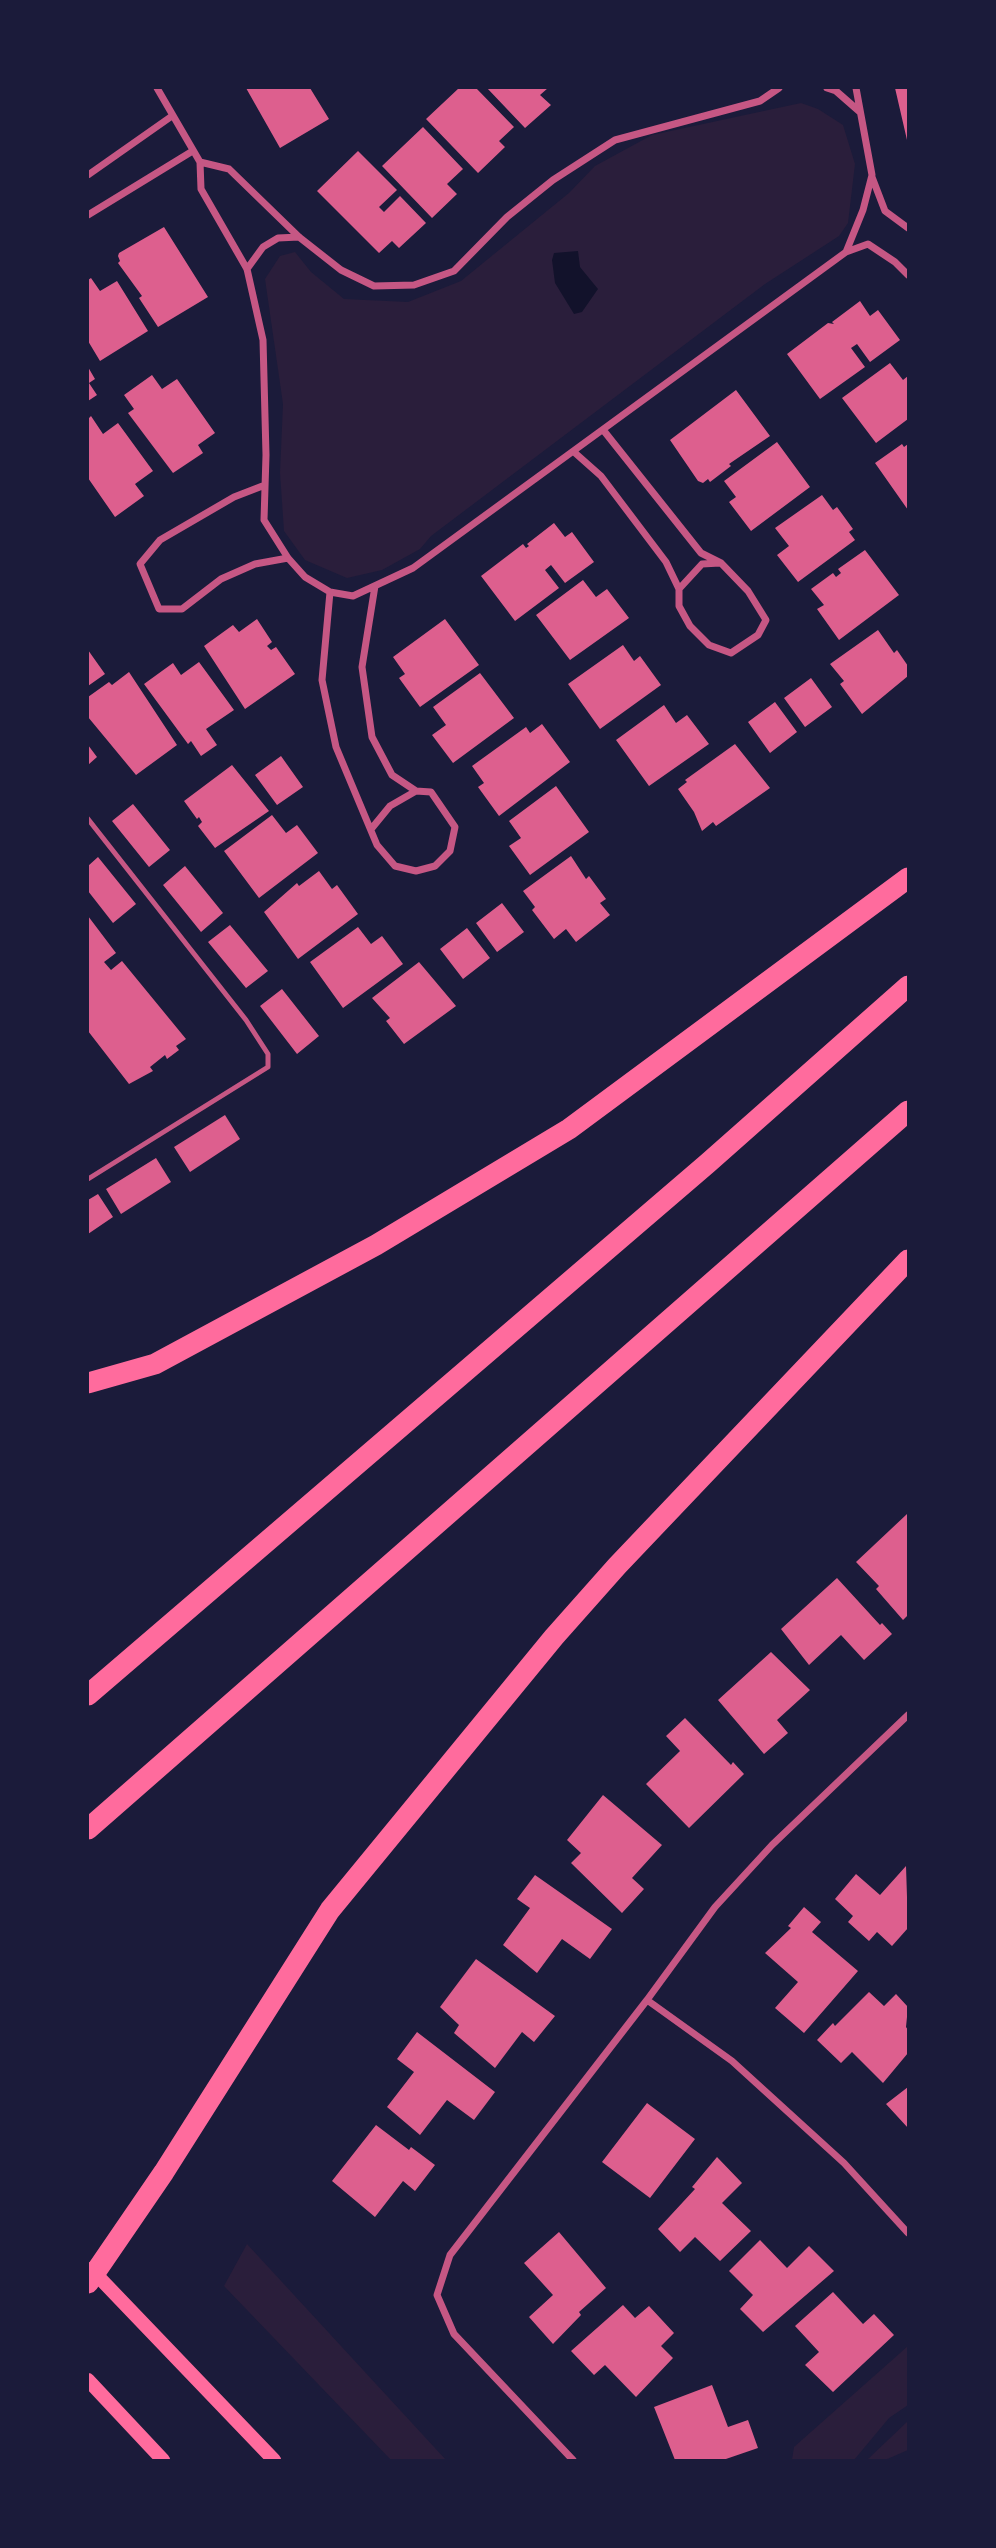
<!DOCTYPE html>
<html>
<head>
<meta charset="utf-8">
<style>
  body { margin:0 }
  #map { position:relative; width:996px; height:2548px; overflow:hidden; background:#1b1b3a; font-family:"Roboto Condensed",sans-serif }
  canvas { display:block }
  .frame { position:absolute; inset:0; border:89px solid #1b1b3a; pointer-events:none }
</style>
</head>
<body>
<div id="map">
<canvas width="996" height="2548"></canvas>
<div class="frame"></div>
</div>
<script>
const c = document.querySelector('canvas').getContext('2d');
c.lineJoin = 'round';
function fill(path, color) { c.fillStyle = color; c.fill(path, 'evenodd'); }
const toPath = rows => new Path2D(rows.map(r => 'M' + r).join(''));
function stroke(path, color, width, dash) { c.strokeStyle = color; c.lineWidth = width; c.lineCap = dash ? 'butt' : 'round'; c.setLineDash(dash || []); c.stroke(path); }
const green = toPath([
  [801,103,818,109,843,125,855,164,848,223,839,236,765,284,431,536,420,549,382,570,347,578,305,560,284,531,280,473,283,404,265,279,280,256,295,252,311,272,344,299,408,302,461,281,569,193,595,166,652,135],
  [247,2244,446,2460,391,2460,224,2286],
  [908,2346,908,2405,889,2418,854,2460,792,2460,794,2447],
  [908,2421,908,2450,885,2460,867,2460]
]);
const water = toPath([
  [578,251,580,267,598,289,582,312,574,314,555,283,552,260,554,253]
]);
const building = toPath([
  [246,88,310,88,329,119,280,148],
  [459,88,476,88,514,127,499,141,505,147,478,173,426,119],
  [487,88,548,88,540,95,551,105,525,128],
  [895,88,908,88,908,140,907,140],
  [423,127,463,169,447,184,457,194,432,218,382,166],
  [358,151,397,190,379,207,384,212,400,196,426,223,399,248,392,241,379,253,317,191],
  [164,227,208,297,158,327,139,298,142,296,118,263,120,261,118,256,119,253],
  [91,278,100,291,117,281,148,331,100,361,88,341,88,280],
  [860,301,870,316,878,310,900,340,870,362,857,344,851,348,865,367,820,399,787,354,828,323,834,324,832,322],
  [890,363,903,380,908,376,908,419,876,443,842,398],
  [88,367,95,379,89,383,97,395,88,401],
  [152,375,162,389,177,379,215,433,198,445,203,453,173,473,128,413,134,409,124,395],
  [736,390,770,436,729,464,731,466,710,482,708,479,703,483,698,481,670,440],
  [91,416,103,434,118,423,153,471,135,484,144,496,115,517,88,478,88,419],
  [777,442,810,487,751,531,729,502,736,497,724,481],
  [902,444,904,447,908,444,908,510,875,463],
  [822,495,833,510,837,507,853,529,849,532,855,540,798,582,777,555,789,546,775,528],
  [554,523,565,537,572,532,594,562,565,583,551,565,545,570,559,588,515,621,481,576,523,544,526,548,529,546,527,544],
  [865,550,899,595,839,640,817,609,824,605,811,589,833,573,836,577,841,573,838,569],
  [583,580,596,597,607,589,629,618,570,660,536,615],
  [257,619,272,642,267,646,271,650,276,647,295,674,245,709,204,646,233,625,239,632],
  [445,619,479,665,420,707,399,678,405,674,393,657],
  [878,630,894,653,897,650,908,666,908,676,862,714,840,684,844,681,830,664],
  [623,645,634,661,640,656,661,685,600,729,568,684],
  [88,650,105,674,88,686],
  [199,662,234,710,206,729,217,745,201,756,191,741,188,744,144,684,173,663,181,675],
  [129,672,177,745,136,775,88,717,88,697,109,682,112,685],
  [480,673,514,718,453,763,432,735,446,725,433,707],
  [811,678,832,707,805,727,784,698],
  [775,702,797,732,770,753,748,722],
  [664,705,676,723,687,715,709,744,649,786,616,740],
  [542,724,570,762,499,816,478,787,484,783,472,766,526,727,530,733],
  [735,744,770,788,716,826,713,822,702,831,694,812,678,789,687,782,685,780],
  [88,745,97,757,88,765],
  [281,756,303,787,277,805,255,775],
  [232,765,269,811,215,848,198,826,202,822,199,817,197,819,184,801],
  [556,786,589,832,530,875,509,846,521,838,509,821],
  [133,804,170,850,149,867,112,821],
  [272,815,286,833,297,825,318,853,259,898,224,851],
  [571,856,586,879,589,876,606,899,600,903,610,915,576,942,566,929,554,939,532,910,535,907,523,891],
  [98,857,136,904,113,923,88,891,88,866],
  [185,866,223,913,201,932,163,885],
  [319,871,332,889,337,885,358,914,298,959,264,912,297,883,299,886],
  [502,903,524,932,497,952,476,923],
  [88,916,116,953,104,962,111,970,122,961,186,1039,176,1046,179,1050,167,1059,165,1055,150,1067,153,1071,129,1084,88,1031],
  [230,925,268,971,246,988,208,942],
  [358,927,371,944,382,936,403,964,343,1008,310,962],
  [467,928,490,958,463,979,440,949],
  [419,962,456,1006,404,1044,386,1021,390,1018,372,998],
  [282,989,319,1036,297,1054,260,1006],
  [225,1115,240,1139,190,1172,174,1147],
  [156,1158,171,1182,121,1214,106,1189],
  [98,1194,113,1217,88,1234,88,1200],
  [907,1514,908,1615,903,1620,876,1589,879,1586,856,1562],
  [837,1578,880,1625,882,1623,892,1634,864,1660,841,1635,809,1665,781,1629],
  [771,1652,810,1690,777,1720,788,1733,764,1754,718,1700],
  [685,1718,731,1765,733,1762,744,1774,689,1828,646,1784,680,1751,666,1736],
  [603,1795,662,1845,632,1878,644,1889,622,1913,571,1863,581,1853,567,1840],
  [906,1866,908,1928,892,1946,877,1932,869,1941,848,1922,853,1916,835,1899,856,1874,880,1895],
  [535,1875,612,1929,590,1959,562,1939,537,1973,503,1945,530,1908,517,1899],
  [804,1907,821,1922,812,1932,858,1971,804,2033,775,2008,798,1982,765,1953,791,1928,788,1926],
  [476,1959,555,2016,534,2042,522,2032,495,2068,454,2033,459,2025,440,2007],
  [869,1992,884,2006,896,1994,908,2007,906,2027,908,2030,908,2053,883,2083,852,2052,841,2063,817,2040,833,2023,835,2026],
  [417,2032,495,2092,474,2120,447,2100,420,2135,387,2107,414,2072,397,2059],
  [908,2087,908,2128,886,2104],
  [647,2103,695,2139,650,2198,602,2162],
  [376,2125,409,2150,411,2147,435,2165,415,2191,403,2181,375,2217,332,2181],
  [717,2157,742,2183,722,2203,751,2231,720,2261,695,2237,680,2252,658,2229,695,2189,692,2187],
  [559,2232,606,2288,579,2312,581,2315,553,2344,529,2317,553,2295,524,2263],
  [760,2240,787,2268,809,2246,834,2271,763,2332,740,2309,753,2295,729,2271],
  [833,2292,863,2324,874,2314,894,2335,833,2392,805,2365,819,2352,795,2326],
  [623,2305,635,2318,649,2306,674,2333,661,2346,673,2358,636,2397,605,2365,594,2375,571,2351],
  [712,2385,728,2427,748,2420,758,2448,723,2460,675,2460,654,2407]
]);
const service = toPath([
  [88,819,246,1020,268,1054,268,1067,88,1179]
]);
const minor = toPath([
  [157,88,200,162,201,189,247,269,263,340,266,455,264,520,288,558,305,577,330,592,353,596,413,568,846,252,863,210,872,175,856,88],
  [827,88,836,91,860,112],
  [200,162,229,169,299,237,341,270,374,286,414,285,454,271,507,217,553,180,615,140,760,101,779,88],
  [88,175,172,116],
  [872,177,885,211,908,228],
  [88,215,191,152],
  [846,252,868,244,895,262,908,275],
  [247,269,263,247,278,238,299,237],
  [574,452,601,476,666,562,679,589,679,606,690,626,709,645,731,653,758,635,766,620,748,591,721,563,701,553,604,431],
  [265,485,234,497,160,540,140,564,159,609,182,609,221,579,255,564,288,558],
  [679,589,702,564,720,563],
  [330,592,322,680,336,747,377,845,395,866,416,871,435,866,450,851,455,827,431,792,416,791,392,775,372,737,362,667,375,586],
  [372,828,390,806,416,791],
  [647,2000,732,2061,844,2163,908,2233],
  [573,2460,454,2334,437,2295,450,2255,647,2000,715,1907,772,1845,908,1715]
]);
const secondary = toPath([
  [91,2269,274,2460],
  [88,2380,163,2460]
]);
const motorway = toPath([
  [88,1383,155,1364,376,1245,569,1129,908,878],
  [88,1695,708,1163,908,986],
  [88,1829,908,1111],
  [88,2283,164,2172,330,1910,554,1637,617,1566,908,1260]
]);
fill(green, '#2a1e3b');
fill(water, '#12122b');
fill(building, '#dd5f8e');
stroke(service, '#c65784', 5);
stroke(minor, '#c65784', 7);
stroke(secondary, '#ff6b9d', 14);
stroke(motorway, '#ff6b9d', 21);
</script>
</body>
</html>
